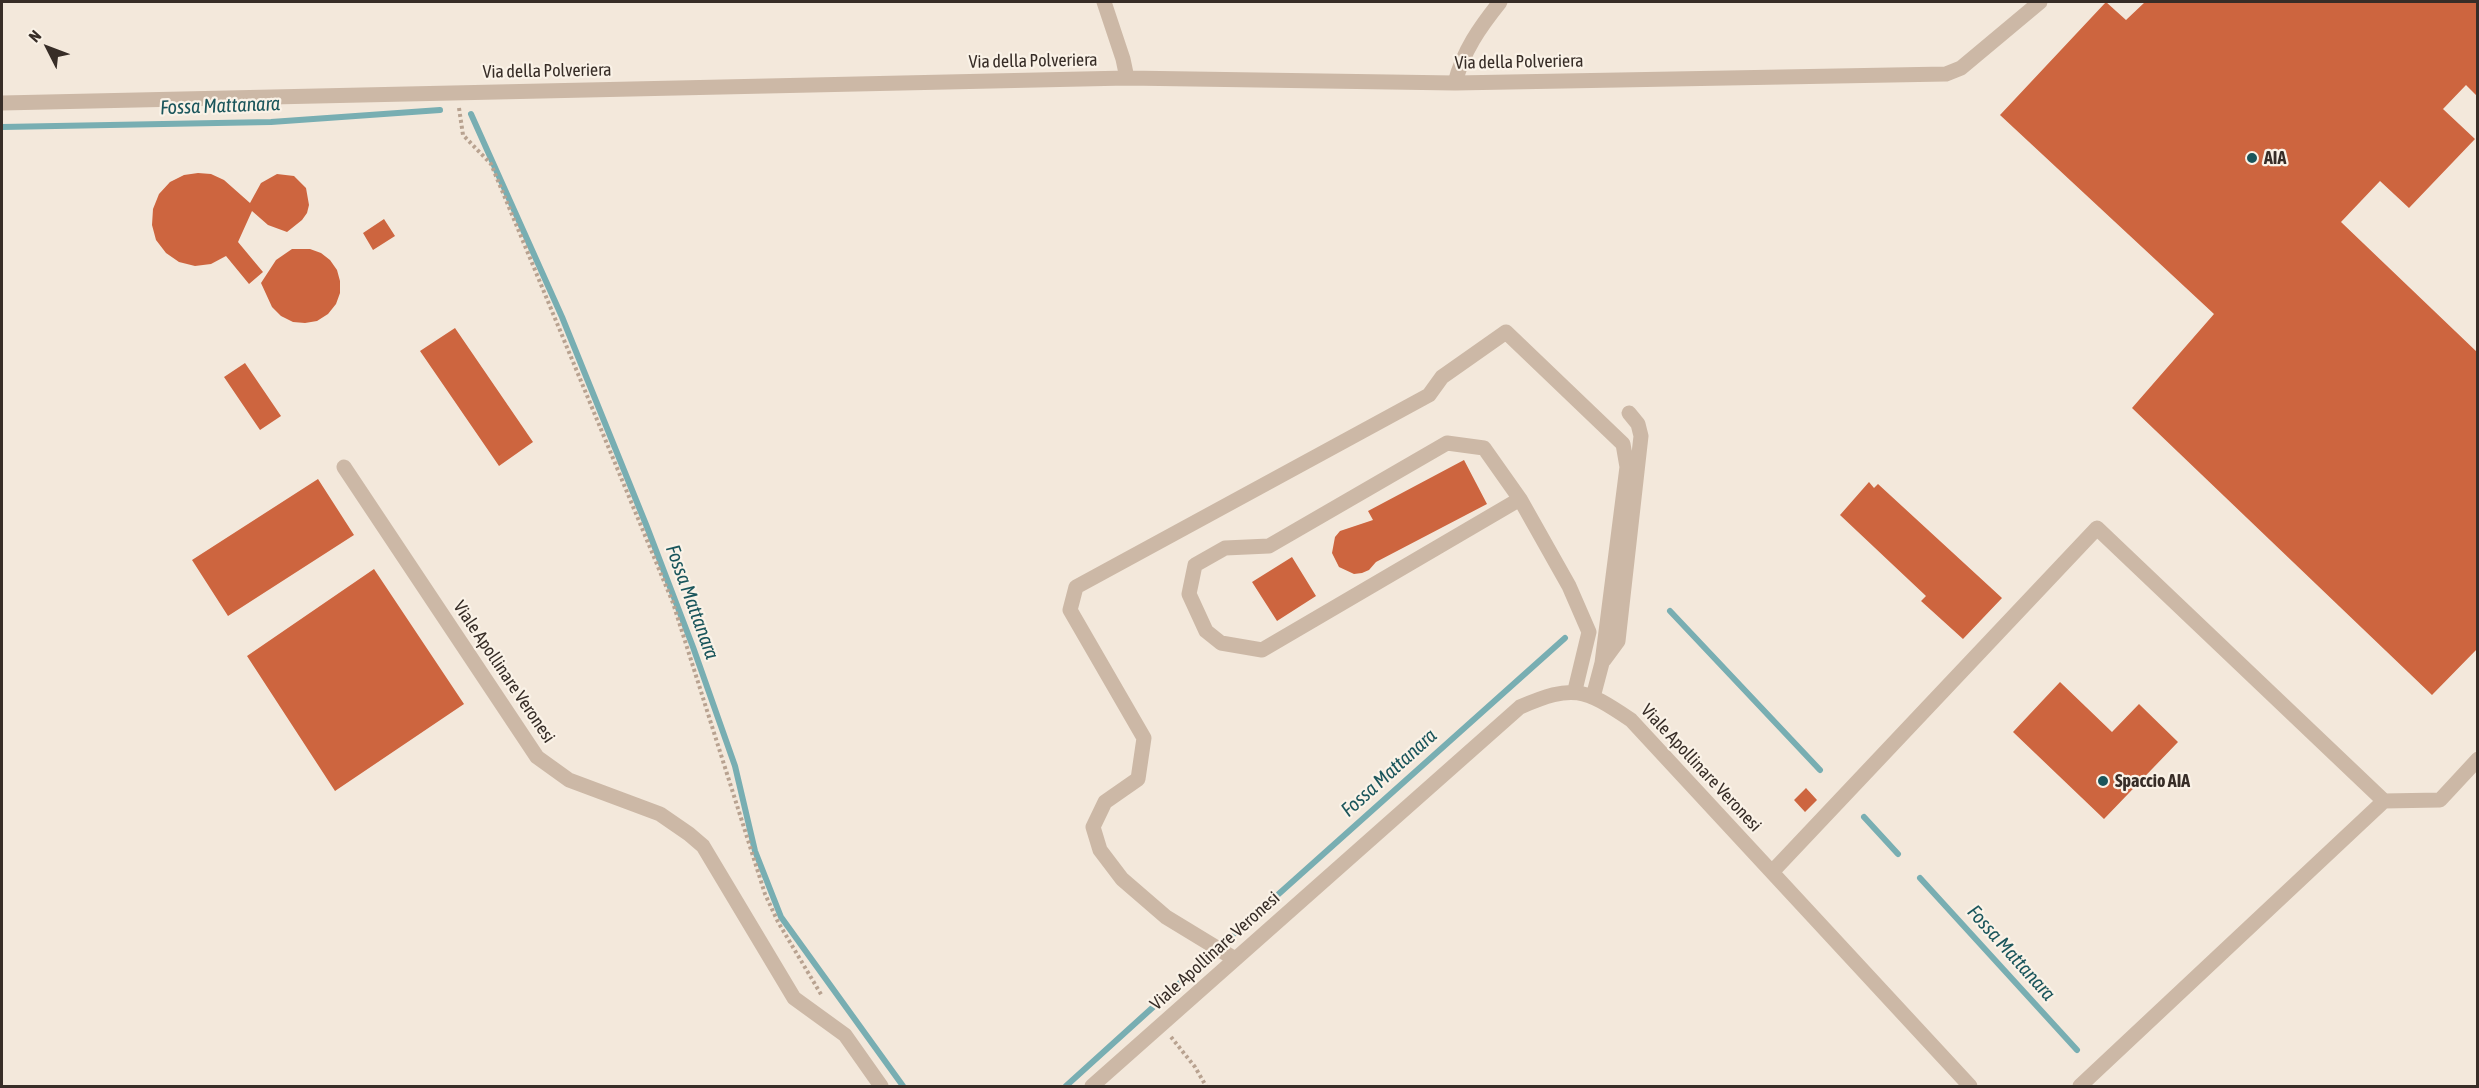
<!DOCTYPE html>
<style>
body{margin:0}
#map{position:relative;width:2479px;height:1088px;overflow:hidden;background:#f3e8db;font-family:"Asap Condensed",sans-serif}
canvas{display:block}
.frame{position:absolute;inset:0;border:3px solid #372d27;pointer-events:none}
.north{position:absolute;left:18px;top:18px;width:60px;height:60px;-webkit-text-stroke:4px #faf2e7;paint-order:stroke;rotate:312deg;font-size:16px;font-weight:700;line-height:24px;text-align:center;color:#372d27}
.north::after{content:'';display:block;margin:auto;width:21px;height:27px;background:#372d27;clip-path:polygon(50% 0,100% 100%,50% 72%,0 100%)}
</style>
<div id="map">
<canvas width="2479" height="1088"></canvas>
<div class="frame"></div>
<div class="north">N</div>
</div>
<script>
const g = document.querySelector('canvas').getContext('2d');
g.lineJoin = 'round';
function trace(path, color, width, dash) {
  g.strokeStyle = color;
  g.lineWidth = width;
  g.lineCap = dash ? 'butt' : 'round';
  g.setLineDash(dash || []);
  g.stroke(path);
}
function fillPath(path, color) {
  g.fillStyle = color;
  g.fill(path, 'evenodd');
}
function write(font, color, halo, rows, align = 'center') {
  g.font = font + ' "Asap Condensed",sans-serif';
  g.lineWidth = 4.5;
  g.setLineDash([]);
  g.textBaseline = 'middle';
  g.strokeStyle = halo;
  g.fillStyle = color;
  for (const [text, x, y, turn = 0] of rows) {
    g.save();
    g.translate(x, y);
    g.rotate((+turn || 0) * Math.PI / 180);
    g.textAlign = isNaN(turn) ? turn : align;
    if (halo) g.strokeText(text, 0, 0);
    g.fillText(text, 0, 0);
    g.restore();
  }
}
trace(new Path2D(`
 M471,114L562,317L647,527L693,647L735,766L755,851L781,917L903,1086
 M2,127L271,122L440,110
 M1670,611L1820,770
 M1864,817L1898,854
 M1920,878L2077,1050
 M1235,933L1565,638
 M1066,1086L1204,961`), '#78aeb2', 6);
fillPath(new Path2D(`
 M2106,2L2126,20L2145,2H2478V97L2466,85L2443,109L2475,139L2409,208L2380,181L2341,222L2478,353V648L2432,695L2132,408L2214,314L2000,115Z
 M198,173L211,174L224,180L250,203L261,183L277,174L294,176L306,188L309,205L307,213L302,220L287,232L268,225L252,211L238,242L263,272L249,284L226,256L211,264L195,266L179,262L166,253L156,240L152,225L153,209L159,194L170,182L184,175Z
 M384,219L395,236L373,250L363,233Z
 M292,249H310L321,253L330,260L337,270L340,281V293L336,304L328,314L317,321L305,323L293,322L281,316L272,307L261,283L276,260Z
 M455,328L533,442L499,466L420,351Z
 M245,363L281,416L260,430L224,377Z
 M1464,460L1487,504L1376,562L1369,570L1362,573L1354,574L1339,567L1332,553L1335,537L1340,531L1373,520L1368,511Z
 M318,479L354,535L228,616L192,560Z
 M1869,482L1874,488L1878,484L2002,598L1963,639L1921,601L1926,596L1840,515Z
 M1292,557L1316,596L1277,621L1252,582Z
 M374,569L464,704L335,791L247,656Z
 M2060,682L2112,732L2139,704L2178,742L2104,819L2013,732Z
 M1806,788L1817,800L1805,812L1794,800Z`), '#cd653f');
trace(new Path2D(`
 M459,108L463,135L491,164L673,603L765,894L778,922L822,996
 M1171,1037L1195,1067L1206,1086`), '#b8a290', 4, [3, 3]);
trace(new Path2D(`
 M1104,2L1123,59L1127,78
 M1455,83C1463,51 1480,27 1500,2
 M2,103L1127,78L1455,83L1946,74L1961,68L2040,2
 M344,467L537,757L569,780L660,814L689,834L703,846L794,998L845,1035L881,1086
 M1520,499L1262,650L1221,643L1206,631L1189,594L1195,565L1225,548L1269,546L1447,443L1484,448L1520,499L1569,586L1589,632L1575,690
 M1604,660L1618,641L1641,436L1638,424L1629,413
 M1772,872L2097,528L2384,801L2440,800L2478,759
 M1235,959L1166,917L1122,879L1100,850L1093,827L1105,802L1138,779L1144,738L1070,610L1076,587L1429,395L1442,377L1506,332L1623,444L1627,467L1602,663L1593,697
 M1092,1086L1520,707C1574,684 1583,688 1631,720L1970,1086
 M2080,1086L2384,801`), '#ccb8a6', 15);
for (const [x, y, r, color] of [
 [2252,158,6,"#1a555b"],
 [2103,781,6,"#1a555b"]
]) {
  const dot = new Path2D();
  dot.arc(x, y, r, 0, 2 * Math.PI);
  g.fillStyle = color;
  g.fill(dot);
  trace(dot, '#faf2e7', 2);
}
write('18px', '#372d27', '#faf2e7', [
 ["Via della Polveriera",1033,61,-1],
 ["Via della Polveriera",1519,62,-1],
 ["Via della Polveriera",547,71,-1],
 ["Viale Apollinare Veronesi",504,672,56],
 ["Viale Apollinare Veronesi",1701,768,47],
 ["Viale Apollinare Veronesi",1215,951,-42]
]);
write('bold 18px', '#372d27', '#faf2e7', [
 ["AIA",2264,158],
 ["Spaccio AIA",2115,781]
], 'left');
write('italic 20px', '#1a555b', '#faf2e7', [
 ["Fossa Mattanara",220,106,-2],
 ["Fossa Mattanara",692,602,70],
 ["Fossa Mattanara",1389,773,-42],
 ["Fossa Mattanara",2011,953,48]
]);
</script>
